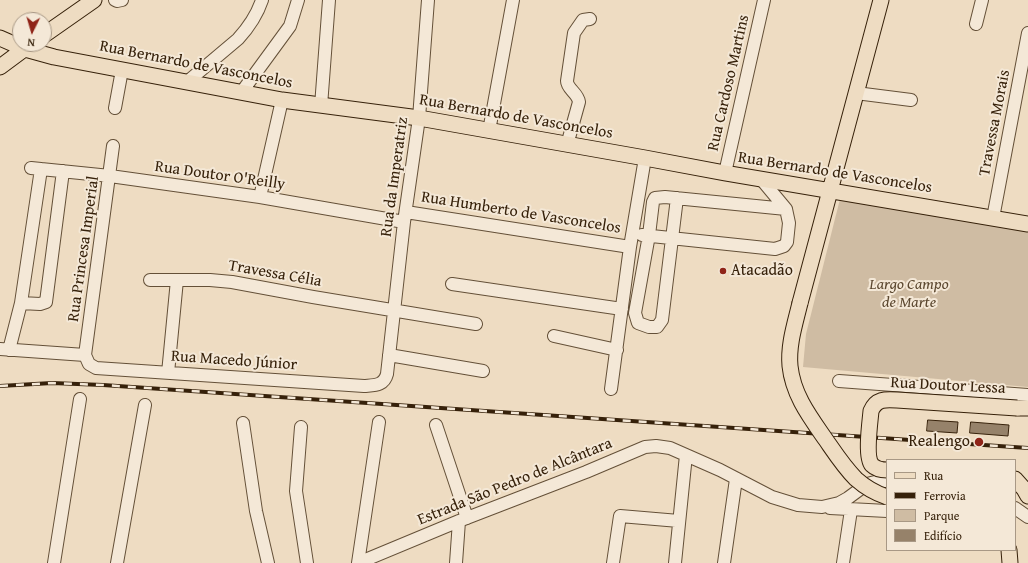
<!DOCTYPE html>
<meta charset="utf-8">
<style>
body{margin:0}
#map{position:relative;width:1028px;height:563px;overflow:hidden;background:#eedcc2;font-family:"Gentium Book Plus",serif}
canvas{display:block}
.legend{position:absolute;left:886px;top:459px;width:130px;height:92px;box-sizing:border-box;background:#f4e8d7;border:1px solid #a89885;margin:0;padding:5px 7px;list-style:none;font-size:12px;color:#36210a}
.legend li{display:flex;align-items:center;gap:8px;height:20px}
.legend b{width:20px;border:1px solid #a89885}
.north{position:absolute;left:12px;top:12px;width:40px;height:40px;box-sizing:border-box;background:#f4e8d7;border:1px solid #a89885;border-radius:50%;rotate:185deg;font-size:11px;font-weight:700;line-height:16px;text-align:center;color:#36210a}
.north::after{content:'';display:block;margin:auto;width:14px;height:18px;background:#8f2418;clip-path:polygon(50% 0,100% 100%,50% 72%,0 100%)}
</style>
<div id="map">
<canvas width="1028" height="563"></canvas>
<ul class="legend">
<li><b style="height:5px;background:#eedcc2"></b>Rua</li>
<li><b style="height:5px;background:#36210a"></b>Ferrovia</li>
<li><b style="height:11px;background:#cfbca3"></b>Parque</li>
<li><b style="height:11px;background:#96826a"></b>Edifício</li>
</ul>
<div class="north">N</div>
</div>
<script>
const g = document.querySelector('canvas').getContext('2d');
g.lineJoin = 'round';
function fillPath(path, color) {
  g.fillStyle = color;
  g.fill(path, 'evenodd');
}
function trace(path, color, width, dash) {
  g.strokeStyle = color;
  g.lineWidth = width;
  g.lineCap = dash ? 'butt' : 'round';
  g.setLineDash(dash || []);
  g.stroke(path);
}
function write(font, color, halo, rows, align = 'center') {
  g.font = font + ' "Gentium Book Plus",serif';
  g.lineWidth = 4;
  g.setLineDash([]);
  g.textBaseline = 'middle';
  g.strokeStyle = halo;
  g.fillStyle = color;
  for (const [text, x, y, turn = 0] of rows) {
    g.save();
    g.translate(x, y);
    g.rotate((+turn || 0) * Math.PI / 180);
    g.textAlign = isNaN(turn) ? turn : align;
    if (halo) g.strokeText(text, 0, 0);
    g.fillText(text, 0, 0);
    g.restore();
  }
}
fillPath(new Path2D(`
 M840,199L1028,230V387L803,367L806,334Z`), '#cfbca3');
const building = new Path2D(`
 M928,420L958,422L957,433L927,431Z
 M971,422L1009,425L1008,436L970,433Z`);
fillPath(building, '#96826a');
trace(building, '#36210a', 1);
const minor = new Path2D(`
 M115,0L117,1L122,0
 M976,24L982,0
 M187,82L238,39C248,28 257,15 262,0
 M241,93L290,26L298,0
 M856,93L911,100
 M321,106L329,0
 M115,108L122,70
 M489,131L513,0
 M567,145L579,102C578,93 567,89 567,81L574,33L583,20L590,19
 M113,146L85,355L89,364L96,368L364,386C374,385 384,386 387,374L404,222L419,118L428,0
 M31,168L110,176L260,197L404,222
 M725,173L764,0
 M260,197L282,100
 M677,198L662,320L657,327H649L638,323L635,313L649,235L653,202L655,198L665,197L786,209
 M406,212L630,247
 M993,218L1028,33
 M642,235L775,249L784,246L787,242L789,223L786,209L761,179
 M150,280H210L232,282L313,297L476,324
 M452,284L622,309
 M21,303L40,304L46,302L63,171
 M554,336L617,350
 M0,349L85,355
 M9,350L21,303L41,169
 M389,355L483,371
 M168,373L177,280
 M839,381L1028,395
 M611,389L630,247L645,158
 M243,423L256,511L268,563
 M436,425L467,518
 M301,427L296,491L307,563
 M830,508L887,511
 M1015,508L1028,517
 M54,563L80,399
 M117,563L145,405
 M358,563L459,521L586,472L645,447L656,446L670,448L720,470L772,497L798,505L822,507L839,503L848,498L867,484L879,481H887
 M358,563L379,422
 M456,563L459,521
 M613,563L620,516L679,521
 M675,563L686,455
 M724,563L736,479
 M843,563L851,510`);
const major = new Path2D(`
 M44,35L94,0
 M0,38L25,49L54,57L282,100L419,118L645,158L725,173L1028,224
 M0,67L31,44
 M800,303L881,0
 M1017,408H1028
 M1015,479L1024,489L1028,496
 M1009,550L1010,563`);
trace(minor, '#645038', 14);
trace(major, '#36210a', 17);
trace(minor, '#f4e8d7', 12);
trace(major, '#eedcc2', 15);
const rail = new Path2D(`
 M0,386L52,383L103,385L1028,448`);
trace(rail, '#36210a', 4);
trace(rail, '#f4e8d7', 2.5, [8]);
const majorBridge = new Path2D(`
 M800,303C795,324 788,345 790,366C793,395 810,417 826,440C835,453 844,467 856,479C865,487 875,493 887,497
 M887,470C882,470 876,469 872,465C865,457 870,422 871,411C876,399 885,399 897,400L1017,408`);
trace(majorBridge, '#36210a', 17, []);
trace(majorBridge, '#eedcc2', 15);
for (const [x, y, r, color] of [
 [723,271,4,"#8f2418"],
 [979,442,5,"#8f2418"]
]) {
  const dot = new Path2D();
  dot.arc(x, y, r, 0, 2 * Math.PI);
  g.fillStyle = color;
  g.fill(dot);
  trace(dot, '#f4e8d7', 1.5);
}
write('16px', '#36210a', '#f4e8d7', [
 ["Rua Bernardo de Vasconcelos",196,65,11],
 ["Rua Cardoso Martins",729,83,-77],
 ["Rua Bernardo de Vasconcelos",516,117,10],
 ["Travessa Morais",995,123,-79],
 ["Rua Bernardo de Vasconcelos",835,173,9],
 ["Rua Doutor O'Reilly",220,176,8],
 ["Rua da Imperatriz",395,177,-82],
 ["Rua Humberto de Vasconcelos",521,213,9],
 ["Rua Princesa Imperial",84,249,-82],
 ["Travessa Célia",275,274,10],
 ["Rua Macedo Júnior",234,361,4],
 ["Rua Doutor Lessa",948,386,3],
 ["Estrada São Pedro de Alcântara",515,482,-22]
]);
write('16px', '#36210a', '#f4e8d7', [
 ["Atacadão",731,271],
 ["Realengo",970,442,"right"]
], 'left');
write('italic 16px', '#5c4830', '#f4e8d7', [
 ["Largo Campo",909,285],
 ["de Marte",909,303]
]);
</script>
